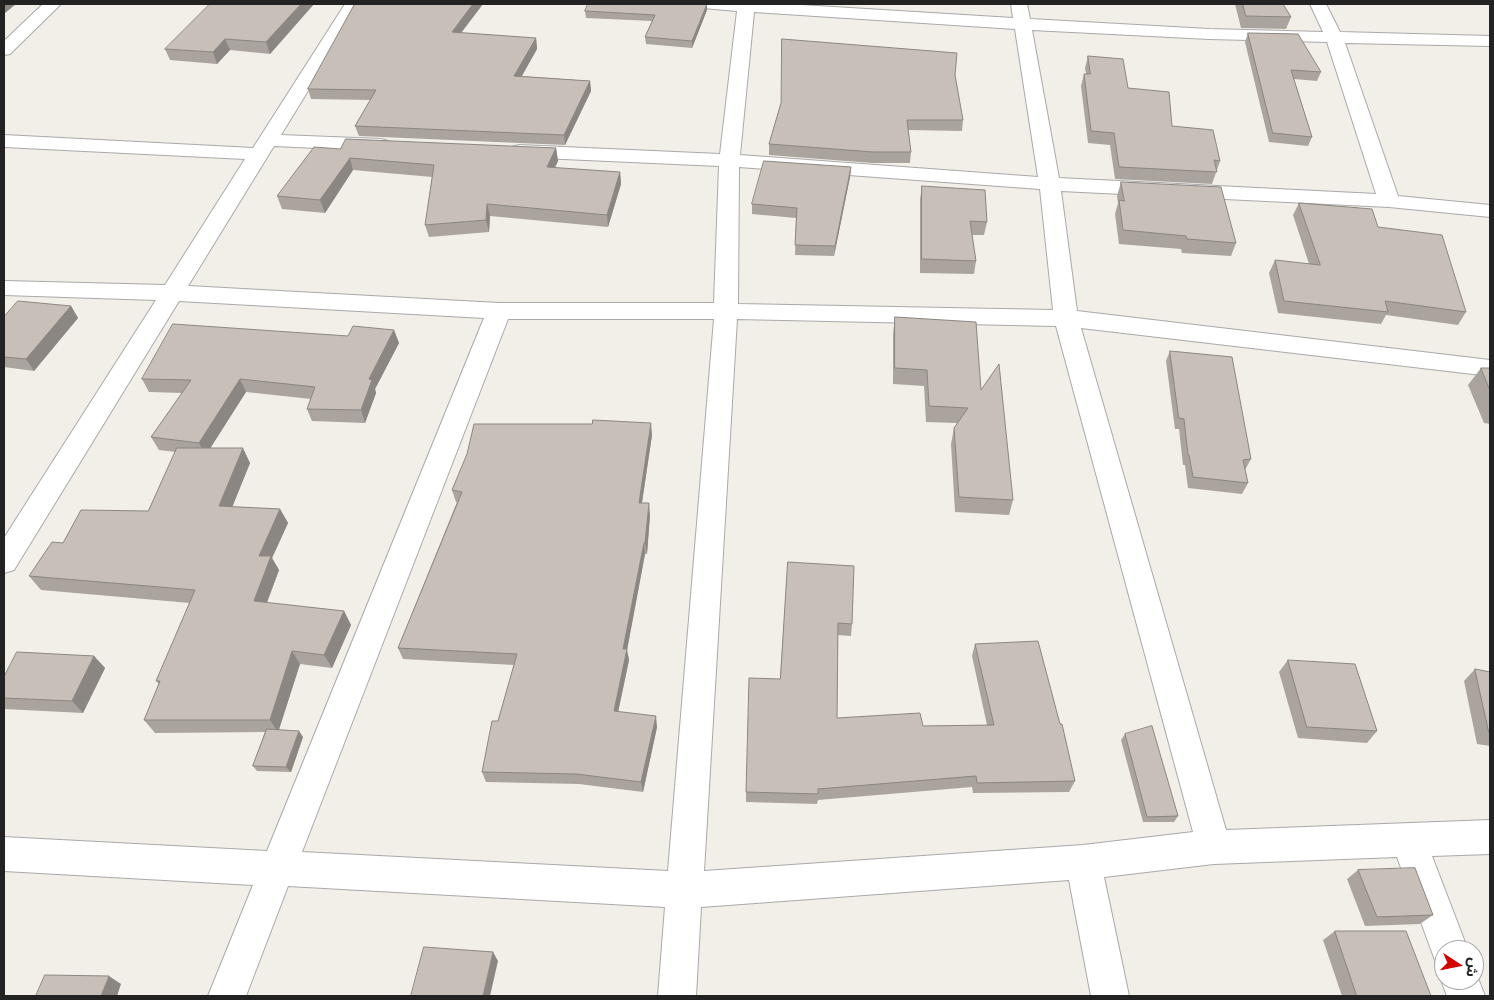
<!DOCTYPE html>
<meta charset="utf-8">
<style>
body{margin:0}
#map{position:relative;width:1494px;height:1000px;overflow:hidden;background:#f2efe9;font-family:"Exo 2","Noto Sans Arabic",sans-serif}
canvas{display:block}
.frame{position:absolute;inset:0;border:5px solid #222;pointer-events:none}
.north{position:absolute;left:1434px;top:940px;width:50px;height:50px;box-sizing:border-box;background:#fff;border:1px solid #a7a7a7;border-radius:50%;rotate:101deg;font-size:14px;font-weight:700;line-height:20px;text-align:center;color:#222}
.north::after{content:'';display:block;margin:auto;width:18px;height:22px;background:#d40000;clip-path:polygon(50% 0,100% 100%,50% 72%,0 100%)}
</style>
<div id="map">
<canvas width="1494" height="1000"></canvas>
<div class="frame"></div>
<div class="north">ش</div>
</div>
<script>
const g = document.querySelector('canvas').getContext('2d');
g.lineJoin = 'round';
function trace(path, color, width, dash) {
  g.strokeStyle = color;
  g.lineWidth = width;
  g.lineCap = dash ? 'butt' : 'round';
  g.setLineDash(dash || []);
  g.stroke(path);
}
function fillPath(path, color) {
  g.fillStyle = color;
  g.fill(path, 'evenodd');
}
const minor = new Path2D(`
 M43,4H61L10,54L4,55V41Z
 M345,4H361L281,135L381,139L388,141L391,145L388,149L381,151L274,146L188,286L499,303H714L719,166L519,157L512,155L509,151L512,147L519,145L720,154L737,11L703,8L701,4H785L1013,18L1011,4H1027L1030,19L1209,29L1323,32L1310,4H1326L1340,32L1490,36V46L1345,43L1398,196L1490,205V217L1389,207L1061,191L1077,311L1490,360V376L1081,328L1226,830L1490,820V854L1432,856L1468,950H1444V966L1436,963L1397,857L1214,864L1104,877L1129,996H1091L1069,880L701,907L696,996H658L665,907L288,886L246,996H208L253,885L4,871V837L267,851L484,318L179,301L14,570L4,573V538L156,300L4,295V281L165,285L245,159L4,147V135L253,148ZM754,12L1015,29L1038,177L740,155ZM1032,30L1209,39L1327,42L1376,194L1059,178ZM739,167L1040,189L1053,310L738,304ZM508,319H714L668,871L302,852ZM737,319L1056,326L1193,832L1083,845L704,871Z
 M1474,968L1485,996H1447L1441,980L1444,973V980H1474Z`);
trace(minor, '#a9a9a9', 2);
fillPath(minor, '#fff');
fillPath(new Path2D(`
 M314,4L270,54L230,50L217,64L170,60L165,49Z
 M355,4H483L461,33L536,38L537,49L522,76L590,81L591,91L565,145L359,136L355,126L371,100L311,99L308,89Z
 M707,4V10L692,48L646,44L645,37L652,21L586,18L585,11Z
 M1235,4H1283L1291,17L1286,29L1241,28Z
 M1248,33L1321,72L1317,81L1294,79L1312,137L1308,146L1269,142L1245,42Z
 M1088,56L1128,88L1172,126L1220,161L1212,184L1115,179L1110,145L1088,143L1081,86L1084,74H1086L1085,68Z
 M955,75L963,120L962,131L908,130L911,152L910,163H872L769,155V144L781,103Z
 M556,148L558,161L555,168L620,172L621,184L608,227L490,216L489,232L429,237L425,225L432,177L353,170L325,213L282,209L277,196L340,149Z
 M851,167L850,177L834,256L795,255L796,218L752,214V204Z
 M1121,182L1236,243L1231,256L1182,253L1181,249L1119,244L1115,214L1118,203L1117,196Z
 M922,186L987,222L984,235H972L976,261L974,274L920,273V199Z
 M1299,203L1378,227L1466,312L1458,325L1386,315L1381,324L1278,313L1269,273L1275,260L1309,264L1293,215Z
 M71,306L78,318L34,371L4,367V317Z
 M895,317L981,390L1013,500L1009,515L955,512L951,444L954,428L957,423L926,422L924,386L893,384V334Z
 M394,330L399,343L375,389L376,393L365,423L312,421L307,409L311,399L246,392L210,448L250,463L232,507L280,509L288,523L272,558L279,570L267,603L344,611L351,625L332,668L300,664L279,730L303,737L291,772L257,771L253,766L265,732L155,733L144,720L159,684L156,681L190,603L41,590L29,576L63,543L148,511L176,452L159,450L151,437L183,393L149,392L142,379L348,336Z
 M1170,351L1251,459L1245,470L1248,483L1242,494L1188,488L1185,465H1183L1179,429H1175L1166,361Z
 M1481,368H1490V424L1484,423L1468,385Z
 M652,435L642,503L650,515L647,554H645L627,650L629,660L618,712L657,727L643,792L579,784L486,782L482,772L498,721L514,665L403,659L398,648L457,502H456L452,490Z
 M788,562L852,624L851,636L838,635L837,718L923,726L987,725L972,656L975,644L1075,781L1069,792L973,793L972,787L818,800L817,804L746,802V792L780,679Z
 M94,656L105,668L83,713L4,709V677Z
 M1288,660L1377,731L1367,743L1298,738L1279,672Z
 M1475,669L1490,672V746L1477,744L1464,681Z
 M1125,734L1178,816L1174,822H1143L1121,740Z
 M1358,870L1433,915L1420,924L1365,926L1347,879Z
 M1335,931L1431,996H1342L1323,940Z`), '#aba49e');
fillPath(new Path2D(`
 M4,4H16L4,14Z
 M301,4H314L270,54L266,42Z
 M473,4H483L454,42L452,32Z
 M707,4V10L692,48V41Z
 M536,38L537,49L516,86L514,76Z
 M225,39L230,50L217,64L213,52Z
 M590,81L591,91L565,145L564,135Z
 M556,148L558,161L549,179L547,167Z
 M350,158L353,170L325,213L320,200Z
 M851,167L850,177L834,256L835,246Z
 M620,172L621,184L608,227L607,215Z
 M487,204L490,216L489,232L486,220Z
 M71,306L78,318L34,371L26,359Z
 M394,330L399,343L375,389L376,393L365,423L361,410L369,379Z
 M240,379L246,392L206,455L199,443Z
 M651,423L652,435L640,515L639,503Z
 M243,448L250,463L227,520L219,506Z
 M649,503L650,515L647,554L645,543Z
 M280,509L288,523L272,558L279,570L262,615L254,601L259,556Z
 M644,543L645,554L627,650L629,660L616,722L614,711L623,649Z
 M344,611L351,625L332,668L324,655Z
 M292,651L300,664L278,732L270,720Z
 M94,656L105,668L83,713L72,701Z
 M656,716L657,727L643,792L641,782Z
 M299,731L303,737L291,772L286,767Z
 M493,952L498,961L490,996H483Z
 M109,976L121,984L117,996H101Z`), '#8b8681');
const building = new Path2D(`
 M210,4H301L266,42L225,39L213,52L165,49Z
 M355,4H473L452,32L536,38L514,76L590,81L564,135L355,126L376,90L308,89Z
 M588,4H707L692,41L645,37L655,15L585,11Z
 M1243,4H1283L1291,17L1246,16Z
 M1248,33L1298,34L1321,72L1291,70L1312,137L1273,133Z
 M782,39L957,53L955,75L963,120H907L911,152H873L769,144L781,103Z
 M1088,56L1123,59L1128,88L1169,92L1172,126L1213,130L1220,161L1214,160L1217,172L1119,167L1114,133L1091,131L1084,74H1090Z
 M346,139L556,148L547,167L620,172L607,215L487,204L486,220L425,225L434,165L350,158L320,200L277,196L314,147L340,149Z
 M764,161L851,167L835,246L795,245L797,208L752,204Z
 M1121,182L1221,187L1236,243L1187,239L1186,236L1123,230L1119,200L1124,201Z
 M922,186L985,190L987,222L970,221L976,261L922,259Z
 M1299,203L1372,209L1378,227L1442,235L1466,312L1385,301L1388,312L1284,301L1275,260L1320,265Z
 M18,301L71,306L26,359L4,357V317Z
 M895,317L976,322L981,390L999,364L1013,500L959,497L954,428L968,408L929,406L927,370L895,368Z
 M173,324L348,336L353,326L394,330L369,379L372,380L361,410L307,409L315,387L240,379L199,443L151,437L191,380L142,379Z
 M1170,351L1232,357L1251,459L1243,460L1248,483L1193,477L1189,455H1188L1184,419L1179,418Z
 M1481,368H1490V390Z
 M593,420L651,423L639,503H649L645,543H644L623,649H627L614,711L656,716L641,782L576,774L482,772L492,721H498L517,654L398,648L462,492L452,490L467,454L474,424H592Z
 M177,448H243L219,506L280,509L259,556H271L254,601L344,611L324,655L292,651L270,720H144L160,681H156L195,590L29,576L52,542L63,543L81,510L148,511Z
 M788,562L854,566L852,624L838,623L837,718L920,713L923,726L994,725L975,644L1038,641L1060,724H1062L1075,781L977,783L976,776L818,789V794L746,792L749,678L780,679Z
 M17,652L94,656L72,701L4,698V677Z
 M1288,660L1355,664L1377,731L1307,727Z
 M1475,669L1490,672V732H1489Z
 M1152,726L1178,816L1147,817L1125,734Z
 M267,729L299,731L286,767L253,766Z
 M1415,868L1433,915L1377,917L1358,870Z
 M1335,931H1406L1431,996H1357Z
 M424,947L493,952L483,996H411Z
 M45,975L109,976L101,996H36Z`);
fillPath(building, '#c7bfb8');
trace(building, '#8b8681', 1);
</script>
